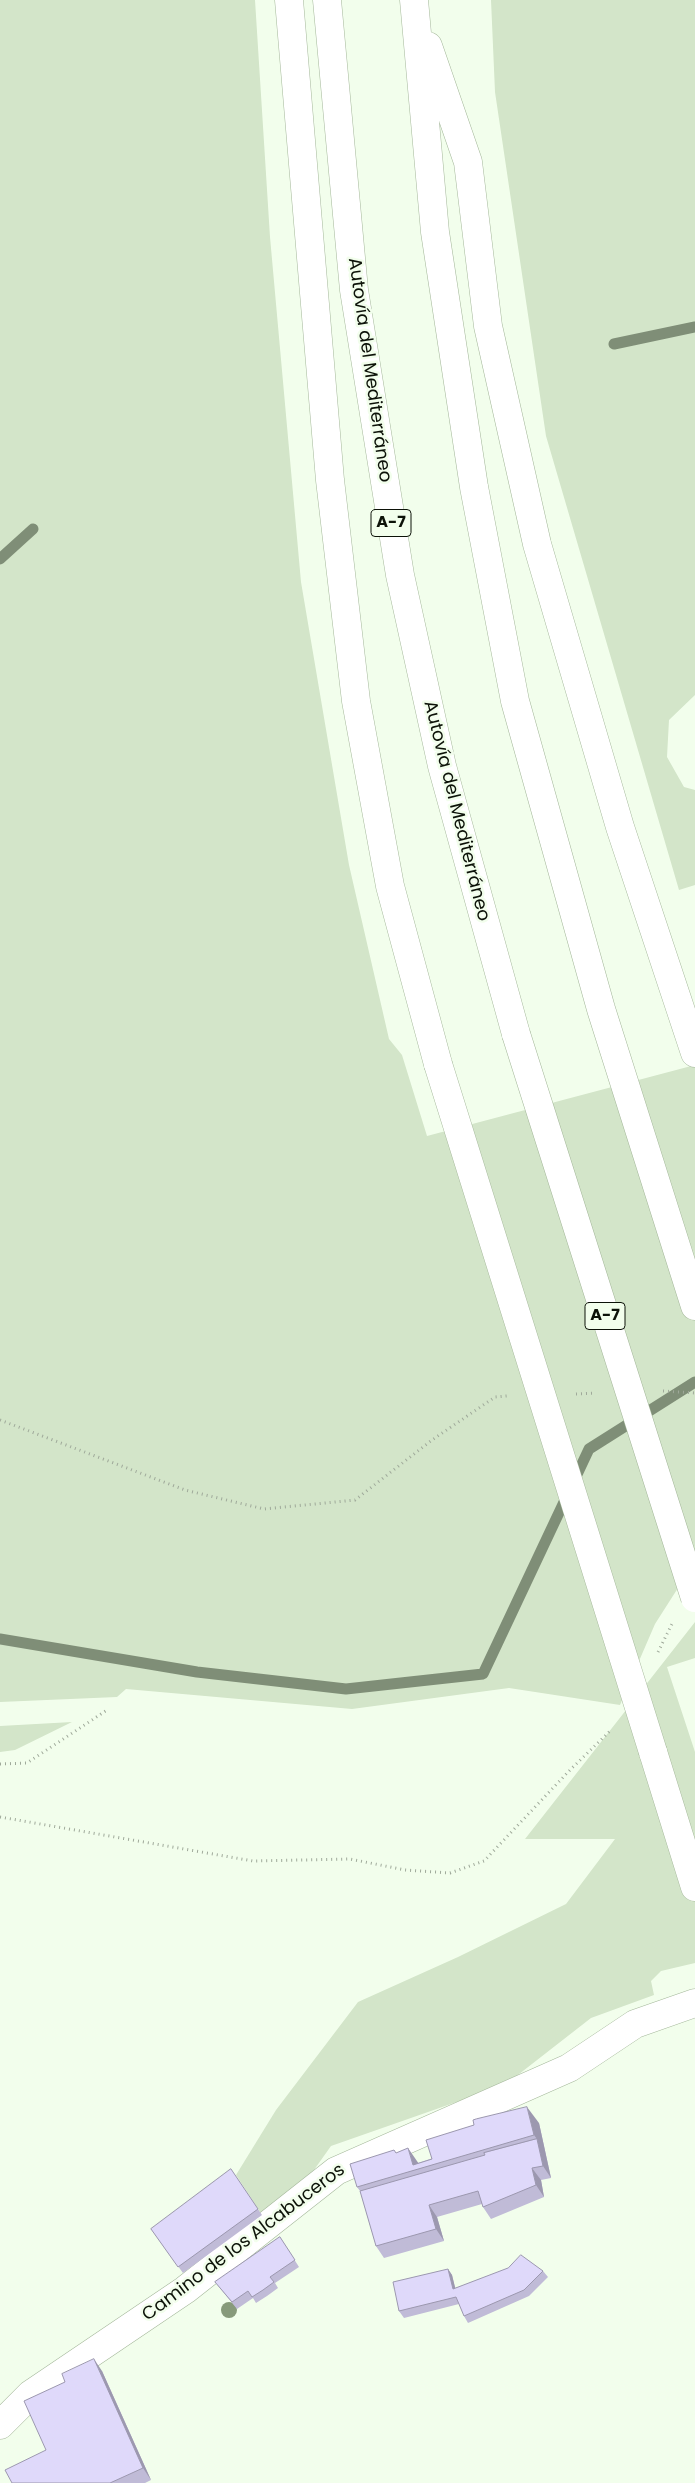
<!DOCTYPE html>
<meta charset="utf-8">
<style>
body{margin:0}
canvas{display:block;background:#f2feec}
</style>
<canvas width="695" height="2483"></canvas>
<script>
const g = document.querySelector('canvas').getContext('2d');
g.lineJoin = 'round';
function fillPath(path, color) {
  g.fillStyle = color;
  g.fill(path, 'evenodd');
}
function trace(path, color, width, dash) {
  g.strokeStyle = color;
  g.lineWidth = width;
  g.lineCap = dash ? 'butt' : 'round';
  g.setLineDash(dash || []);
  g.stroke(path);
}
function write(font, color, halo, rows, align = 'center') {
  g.font = font + ' Poppins,sans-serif';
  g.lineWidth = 5;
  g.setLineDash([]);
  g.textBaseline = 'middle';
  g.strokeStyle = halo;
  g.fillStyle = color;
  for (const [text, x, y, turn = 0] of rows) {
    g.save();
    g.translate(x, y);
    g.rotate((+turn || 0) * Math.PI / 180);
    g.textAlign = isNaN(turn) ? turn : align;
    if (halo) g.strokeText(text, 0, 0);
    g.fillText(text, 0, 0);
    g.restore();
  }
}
fillPath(new Path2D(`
 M0,0H255L270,237L301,582L349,865L389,1039L402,1055L427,1136L695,1065V1572L685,1577L655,1624L620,1705L509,1688L352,1709L126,1689L117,1697L0,1702Z
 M491,0H695V695L669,720L667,757L684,787L695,790V885L679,890L546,436L495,92Z
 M695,1622V1658L667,1667L695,1752V1963L661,1971L651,1981L654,1995L591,2018L505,2085L331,2146L304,2184L262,2215L236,2175L276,2110L358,2002L458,1957L566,1904L615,1839H525Z
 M72,1722L15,1750L0,1752V1726Z`), '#d3e5c9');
trace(new Path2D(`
 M614,344L695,327
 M0,559L33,529
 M0,1639L197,1672L346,1689L483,1674L589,1449L695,1382`), '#7f8e77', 11);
const minor = new Path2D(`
 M0,2425L31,2394L185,2290L336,2171L569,2068L635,2024L695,2003`);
const motorway = new Path2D(`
 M289,0L330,480L356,701L390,886L438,1064
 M327,0L354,290L400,575L442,766L516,1034
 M414,0L435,232L474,487L515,701L601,1009L695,1306
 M428,46L468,162L488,326L537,544L620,827L695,1053
 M653,1752L695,1887`);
trace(minor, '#a4b79a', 29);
trace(motorway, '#a4b79a', 29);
trace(new Path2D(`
 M663,1391L695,1393
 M576,1394L595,1393
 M0,1420L185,1490L264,1509L355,1500L432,1440L495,1397L507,1396
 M658,1652L673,1622
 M0,1764L27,1763L107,1710
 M0,1817L253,1861L350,1859L405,1870L450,1873L484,1861L570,1770L611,1730`), '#9fa99a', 3, [1, 4]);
trace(minor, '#fff', 28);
trace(motorway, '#fff', 28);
const motorwayBridge = new Path2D(`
 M516,1034L695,1598
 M438,1064L653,1752`);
trace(motorwayBridge, '#a4b79a', 29, []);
trace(motorwayBridge, '#fff', 28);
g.fillStyle = '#879a7b';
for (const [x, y] of [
 [229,2310]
]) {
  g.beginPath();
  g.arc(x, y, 8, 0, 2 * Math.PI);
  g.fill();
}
fillPath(new Path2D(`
 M539,2123L551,2178L541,2180L544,2197L491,2219L483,2207L482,2204L437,2217L444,2241L384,2258L376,2246L360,2191L357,2187L394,2150L396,2153L418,2163Z
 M231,2169L262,2215L183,2273L151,2229Z
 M280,2237L299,2267L275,2283L278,2288L267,2296L256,2303L253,2298L237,2309L215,2282Z
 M448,2269L452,2275L455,2288L543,2271L548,2277L529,2296L468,2323L464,2316L459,2304L404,2318L399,2311Z
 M102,2371L151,2480L145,2483H12L46,2450Z`), '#c0bbd7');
fillPath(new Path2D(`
 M527,2107L539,2123L551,2178L543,2166L537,2139L534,2135Z
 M408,2148L419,2164L413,2165Z
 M532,2168L541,2180L544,2197L536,2185Z
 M429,2205L437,2217L444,2241L436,2229Z
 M448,2269L452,2275L457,2295L453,2289Z
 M94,2359L102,2371L151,2480L143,2468Z`), '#9c98af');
const building = new Path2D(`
 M527,2107L534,2135L357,2187L350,2164L394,2150L396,2153L408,2148L413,2165L432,2159L426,2140L474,2125L473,2120L476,2119Z
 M537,2139L543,2166L532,2168L536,2185L483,2207L478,2191L429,2205L436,2229L376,2246L360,2191L485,2155L484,2153Z
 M231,2169L258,2209L178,2267L151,2229Z
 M280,2237L295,2260L270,2277L274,2282L263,2290L252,2297L248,2291L232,2302L215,2282Z
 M521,2255L543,2271L524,2290L464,2316L456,2297L399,2311L393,2282L448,2269L453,2289L508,2268Z
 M94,2359L143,2468L110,2483H12L5,2470L46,2450L24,2401L65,2382L62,2374Z`);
fillPath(building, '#dfd9fa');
trace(building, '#9c98af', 1);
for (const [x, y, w] of [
 [391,523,40],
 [605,1316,40]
]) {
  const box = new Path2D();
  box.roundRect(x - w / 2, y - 13.5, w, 27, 4);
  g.fillStyle = '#f2feec';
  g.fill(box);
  trace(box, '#0c1208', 1);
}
write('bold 16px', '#0c1208', null, [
 ["A-7",391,523],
 ["A-7",605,1316]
]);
write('18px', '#0c1208', '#f2feec', [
 ["Autovía del Mediterráneo",369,370,82],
 ["Autovía del Mediterráneo",456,811,76],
 ["Camino de los Alcabuceros",244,2243,-37]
]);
</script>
